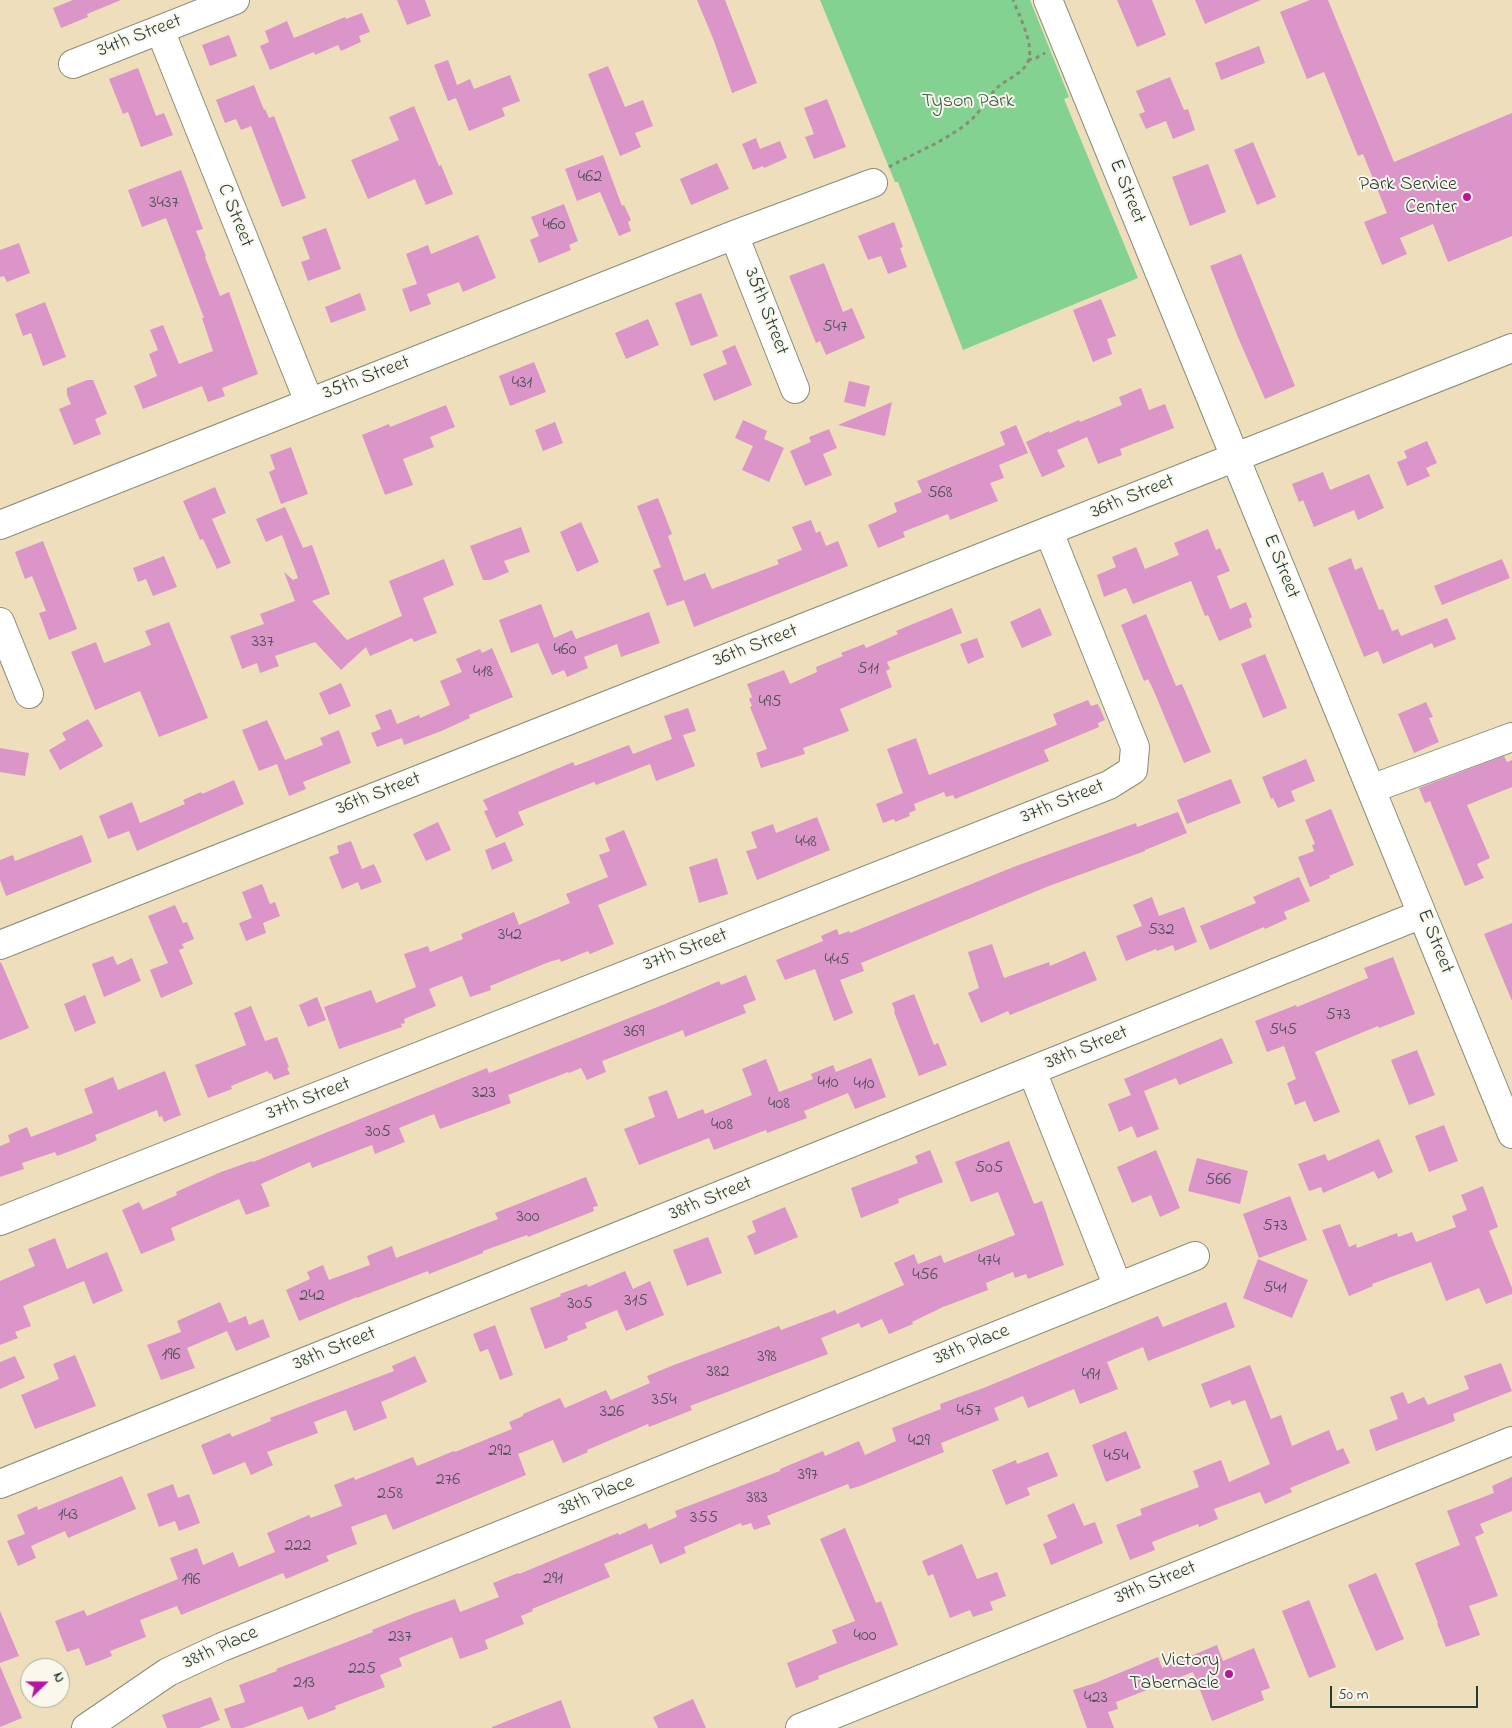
<!DOCTYPE html>
<style>
body{margin:0}
#map{position:relative;width:1512px;height:1728px;overflow:hidden;background:#efdebc;font-family:"Indie Flower",sans-serif}
canvas{display:block}
.north{position:absolute;left:20px;top:1658px;width:50px;height:50px;box-sizing:border-box;background:#fbf7ec;border:1px solid #a3ada2;border-radius:50%;rotate:68deg;font-size:14px;font-weight:700;line-height:20px;text-align:center;color:#1f3d34}
.north::after{content:'';display:block;margin:auto;width:18px;height:22px;background:#b5179e;clip-path:polygon(50% 0,100% 100%,50% 72%,0 100%)}
.scale{position:absolute;left:1330px;top:1686px;width:148px;height:22px;box-sizing:border-box;border:2px solid #1f3d34;border-top:0;padding-left:6px;font-size:15px;line-height:18px;white-space:nowrap;color:#1f3d34;-webkit-text-stroke:4px #fbf7ec;paint-order:stroke}
</style>
<div id="map">
<canvas width="1512" height="1728"></canvas>
<div class="north">N</div>
<div class="scale">50 m</div>
</div>
<script>
const g = document.querySelector('canvas').getContext('2d');
g.lineJoin = 'round';
function fillPath(path, color) {
  g.fillStyle = color;
  g.fill(path, 'evenodd');
}
function trace(path, color, width, dash) {
  g.strokeStyle = color;
  g.lineWidth = width;
  g.lineCap = dash ? 'butt' : 'round';
  g.setLineDash(dash || []);
  g.stroke(path);
}
function write(font, color, halo, rows, align = 'center') {
  g.font = font + ' "Indie Flower",sans-serif';
  g.lineWidth = 4;
  g.setLineDash([]);
  g.textBaseline = 'middle';
  g.strokeStyle = halo;
  g.fillStyle = color;
  for (const [text, x, y, turn = 0] of rows) {
    g.save();
    g.translate(x, y);
    g.rotate((+turn || 0) * Math.PI / 180);
    g.textAlign = isNaN(turn) ? turn : align;
    if (halo) g.strokeText(text, 0, 0);
    g.fillText(text, 0, 0);
    g.restore();
  }
}
fillPath(new Path2D(`
 M820,0H1030L1069,97L1064,99L1138,278L963,350L898,182H895Z`), '#83d292');
fillPath(new Path2D(`
 M73,0H121L87,14L88,17L61,28L53,8Z
 M397,0H425L431,16L407,25Z
 M697,0H725L757,83L732,93L714,41Z
 M1117,0H1152L1166,35L1137,47Z
 M1195,0H1261L1205,24Z
 M1310,0H1328L1394,162L1512,113V236L1448,262L1433,224L1400,238L1407,254L1382,265L1364,222L1387,213L1363,154L1358,156L1324,72L1307,79L1280,12Z
 M362,13L370,32L359,36L361,42L341,51L338,45L315,55L314,52L270,70L260,46L269,42L265,31L287,21L294,38L345,17L346,19Z
 M229,35L237,56L210,66L202,45Z
 M1259,46L1265,63L1221,80L1215,63Z
 M448,60L457,85L470,79L474,89L510,75L520,101L502,108L505,116L469,131L456,98L448,101L434,65Z
 M608,66L625,107L643,100L653,126L635,133L641,147L620,156L588,74Z
 M138,68L156,116L164,113L173,135L141,147L128,112L123,114L109,79Z
 M1170,77L1184,110L1188,109L1195,130L1173,139L1166,121L1146,129L1139,114L1145,112L1136,91Z
 M254,85L264,110L265,109L269,118L274,116L306,198L282,207L251,126L241,130L236,119L225,123L216,100Z
 M827,99L846,147L814,159L805,137L814,134L804,108Z
 M414,106L439,166L441,165L453,194L426,205L415,179L368,199L351,160L399,140L389,117Z
 M756,138L760,149L780,141L787,158L764,168L763,166L753,170L742,144Z
 M1253,142L1276,197L1257,205L1234,150Z
 M603,155L622,206L624,205L631,220L628,222L631,231L619,236L600,192L577,201L565,169Z
 M717,163L729,189L691,205L680,179Z
 M1208,164L1226,212L1190,226L1172,177Z
 M181,170L203,229L196,231L206,256L205,257L220,296L229,292L258,374L222,388L225,396L208,402L202,386L143,409L134,386L157,376L149,354L158,350L150,330L163,325L179,364L213,351L202,318H204L166,218L142,227L128,190Z
 M564,204L578,241L569,245L571,250L539,263L530,240L539,236L531,217Z
 M894,222L903,247L900,248L907,267L888,274L881,256L868,260L858,236Z
 M326,228L341,269L308,281L301,262L310,259L302,237Z
 M478,235L496,278L463,292L459,282L427,294L431,304L410,312L402,289L417,284L406,254L428,245L431,254Z
 M19,243L30,273L7,282L4,276L0,277V250Z
 M1241,254L1295,386L1265,399L1237,335L1210,266Z
 M824,263L843,312L852,308L865,338L826,355L820,341L816,343L789,276Z
 M360,293L366,310L331,323L325,307Z
 M701,293L718,336L691,346L675,303Z
 M1101,299L1116,336L1107,339L1112,354L1093,362L1073,310Z
 M45,302L66,357L43,366L31,333L23,336L15,314Z
 M648,319L659,345L626,359L615,333Z
 M735,345L752,385L714,401L703,374L727,364L722,351Z
 M534,362L546,392L510,406L499,376Z
 M87,380H93L107,414L95,419L101,434L74,445L59,409L71,404L67,395V388Z
 M849,381L870,386L865,407L844,402Z
 M1141,388L1149,410L1165,404L1174,428L1120,449L1122,455L1098,464L1087,437L1057,450L1065,467L1042,477L1026,442L1049,431V433L1079,420L1080,422L1122,405L1119,397Z
 M892,402L885,436L838,425Z
 M446,405L455,427L430,437L434,447L403,459L413,485L385,495L362,435L389,424L390,427Z
 M743,420L767,431L764,439L784,448L769,482L742,470L753,446L735,438Z
 M555,422L563,443L543,451L535,430Z
 M1016,425L1028,453L999,465L1004,478L990,483L998,501L950,520L948,514L903,532L905,537L878,548L868,525L897,512L894,503L922,492L917,481L1005,445L1000,432Z
 M829,429L837,448L823,454L832,475L805,486L790,451L811,442L809,437Z
 M1427,441L1437,463L1426,468L1430,476L1407,486L1397,462L1407,458L1404,451Z
 M291,447L308,494L281,504L269,472L275,469L270,455Z
 M1323,472L1330,490L1369,474L1384,508L1358,520L1354,510L1314,527L1303,500L1299,502L1292,484Z
 M215,487L226,513L212,519L231,563L217,569L203,539L200,540L183,501Z
 M658,498L672,534L668,536L684,581L705,573L712,589L779,564L777,560L802,550L792,527L811,520L816,533L820,531L826,546L838,541L848,566L694,627L684,600L667,606L653,570L661,567L637,506Z
 M285,507L303,548L312,545L330,594L312,601L347,640L402,616L389,581L444,559L454,585L423,598L437,633L414,642L412,638L370,656L366,647L341,670L315,642L275,656L279,666L260,673L257,663L242,669L230,636L264,624L260,614L295,601L284,572L293,580L298,578L282,535L266,542L256,519Z
 M581,522L599,562L577,572L560,532Z
 M521,527L530,552L504,561L509,572L490,580H483L470,546Z
 M1208,529L1216,550L1220,548L1230,571L1217,576L1230,609L1246,602L1252,617L1249,619L1252,627L1219,641L1208,615L1205,616L1191,581L1133,604L1126,588L1104,597L1097,575L1116,567L1112,557L1136,547L1145,569L1179,555L1174,543Z
 M43,541L77,629L49,640L39,613L46,611L32,576L25,579L15,552Z
 M164,556L177,587L153,596L146,579L138,582L133,568Z
 M1351,558L1355,570L1362,567L1379,610L1383,609L1392,631L1398,629L1401,636L1447,618L1456,639L1434,648L1432,643L1383,664L1378,651L1364,657L1328,568Z
 M1502,559L1510,578L1442,605L1434,586Z
 M541,604L554,638L572,630L576,639L649,612L660,643L621,657L617,644L584,657L588,668L567,677L564,670L552,675L538,643L511,653L499,620Z
 M952,608L962,633L887,662L890,669L886,671L892,687L840,709L849,731L803,748L805,754L761,768L756,753L767,749L750,707L752,706L749,699L752,697L747,684L784,670L790,684L817,672L816,667L843,656L841,653L864,644L866,648L898,634L896,631Z
 M1040,608L1052,635L1022,648L1010,622Z
 M1146,614L1176,686L1182,684L1211,752L1184,763L1153,689L1148,679L1144,681L1121,625Z
 M169,622L208,718L159,737L140,691L95,710L71,652L96,642L104,663L151,645L145,631Z
 M977,638L984,657L968,664L960,644Z
 M492,648L513,697L469,715L470,718L439,732L404,745L402,738L377,747L371,733L381,729L375,715L391,709L397,724L419,715L420,718L450,705L440,681L462,672L456,659L480,649L482,653Z
 M1265,654L1287,708L1263,718L1241,664Z
 M341,683L351,706L329,715L319,693Z
 M1088,700L1091,706L1098,704L1105,720L1098,723L1099,727L1044,750L1049,761L955,799L953,795L946,797L944,792L914,804L916,810L909,813L910,816L895,822L894,819L883,823L876,804L903,793L887,749L916,738L929,775L1057,725L1053,714Z
 M1426,702L1433,717L1429,718L1439,742L1414,753L1398,714Z
 M688,708L696,731L683,735L695,766L656,781L650,764L596,785L594,782L518,812L524,825L496,838L484,811L488,810L483,800L573,762L575,766L629,745L633,754L677,737L672,739L664,716Z
 M88,719L103,746L60,770L49,750L66,740L62,733Z
 M267,720L285,760L323,745L320,738L339,730L351,763L303,782L306,789L289,796L277,764L259,771L242,730Z
 M0,748L29,753L25,776L0,772Z
 M1504,756L1507,762L1512,760V787L1467,805L1490,858L1477,864L1484,878L1465,886L1430,801L1425,803L1419,788Z
 M1306,759L1315,781L1291,791L1295,801L1278,808L1273,798L1271,799L1262,777Z
 M1231,779L1241,803L1187,824L1177,800Z
 M234,780L244,804L137,851L129,831L108,839L99,816L132,802L140,823L185,804L183,800L201,792L202,794Z
 M1331,809L1354,865L1329,876L1330,878L1310,887L1298,857L1314,851L1312,845L1315,844L1305,820Z
 M1178,812L1187,833L1145,850V851L1049,886L861,963L864,971L840,980L853,1013L834,1021L815,969L785,980L776,960L823,941L821,936L837,929L839,935L849,931L850,933L1016,866L1136,823L1137,827Z
 M817,817L830,850L757,880L746,851L757,848L751,832L773,824L776,833Z
 M438,822L451,850L426,861L413,834Z
 M624,830L647,885L598,905L614,944L590,954L588,951L561,962L560,959L549,962L490,986L491,990L470,997L462,976L429,989L436,1006L404,1019L405,1023L401,1024L402,1027L339,1049L324,1007L371,990L376,1003L416,987L404,954L428,946L430,952L463,939L461,934L514,912L519,925L570,903L566,894L608,877L599,855L610,851L605,838Z
 M82,835L92,862L6,896L0,880V860L13,855L15,861Z
 M351,841L362,869L374,864L382,882L361,890L358,882L342,889L329,857L339,853L337,846Z
 M505,842L513,861L492,870L485,850Z
 M717,858L728,894L699,903L689,867Z
 M1299,877L1310,901L1284,912L1287,919L1265,929L1264,927L1210,950L1200,926L1256,903L1253,897Z
 M262,884L270,904L275,902L280,916L263,923L266,933L246,941L239,923L252,918L242,892Z
 M1152,897L1159,916L1184,907L1197,942L1175,951L1173,945L1157,951L1156,949L1126,961L1116,936L1142,926L1133,905Z
 M175,905L183,923L187,922L194,939L182,944L184,948L179,950L193,984L161,998L150,970L168,963L148,916Z
 M1512,923V1001L1484,934Z
 M992,944L1004,978L1049,962L1050,966L1085,951L1097,980L1010,1015L1008,1011L981,1023L968,993L979,988L968,952Z
 M113,956L117,965L132,958L141,981L104,997L92,964Z
 M1393,957L1415,1014L1379,1028L1378,1026L1315,1052L1340,1112L1314,1122L1305,1101L1295,1105L1287,1083L1296,1079L1284,1046L1267,1052L1255,1021L1296,1005L1297,1007L1368,978L1364,968Z
 M1,962L29,1028L0,1040V963Z
 M746,975L756,1000L743,1005L746,1013L685,1037L683,1030L602,1061L606,1072L587,1080L581,1068L569,1073L568,1072L508,1095L511,1103L440,1129L434,1114L399,1128L405,1142L375,1154L372,1145L312,1168L310,1162L261,1184L270,1206L246,1215L239,1199L171,1228L175,1240L141,1254L122,1210L139,1202L143,1210L177,1195L176,1192L221,1172L252,1161L253,1162L487,1068L489,1073L665,1004L719,981L721,985Z
 M914,994L934,1045L938,1043L947,1065L919,1076L894,1012L895,1011L892,1003Z
 M85,995L96,1023L75,1032L64,1004Z
 M317,997L326,1020L308,1027L299,1005Z
 M251,1006L265,1041L277,1037L289,1067L287,1068L290,1074L274,1080L271,1073L269,1074L268,1071L231,1086L232,1089L208,1098L195,1065L246,1045L234,1013Z
 M1222,1038L1233,1063L1179,1085L1176,1078L1144,1091L1159,1129L1137,1138L1132,1126L1119,1132L1108,1104L1131,1095L1124,1079Z
 M1417,1050L1435,1095L1409,1105L1391,1060Z
 M871,1058L886,1097L855,1109L848,1093L804,1111L807,1118L767,1133L766,1130L714,1150L709,1138L639,1165L624,1129L655,1117L648,1097L667,1090L678,1119L703,1109L705,1114L752,1095L742,1069L766,1059L779,1092L813,1079L811,1074L833,1065L836,1072Z
 M165,1071L181,1115L164,1122L162,1116L159,1117L157,1110L95,1135L97,1140L89,1144L57,1156L55,1152L22,1163L24,1169L0,1177V1146L10,1142L8,1135L27,1127L31,1137L93,1113L84,1089L113,1077L118,1090Z
 M1444,1125L1458,1161L1429,1172L1415,1136Z
 M1379,1139L1393,1172L1378,1179L1374,1171L1323,1193L1321,1187L1309,1191L1298,1164L1325,1154L1328,1161Z
 M1009,1141L1034,1204L1042,1201L1064,1265L1028,1279L1026,1274L1015,1278L1013,1272L986,1283L988,1290L943,1307L912,1322L913,1324L889,1334L882,1319L861,1328L859,1323L821,1338L828,1354L690,1406L692,1410L649,1427L648,1424L587,1450L588,1452L563,1463L553,1440L518,1454L526,1475L393,1530L386,1514L351,1527L357,1544L326,1556L329,1561L286,1579L283,1573L181,1615L177,1606L140,1620L146,1637L110,1651L112,1656L86,1666L79,1648L67,1652L55,1621L84,1610L87,1616L178,1579L170,1558L197,1548L203,1565L233,1552L239,1567L275,1552L267,1533L309,1515L311,1518L342,1506L334,1485L354,1477L355,1480L413,1457L417,1466L454,1451L455,1452L512,1429L509,1422L523,1416V1414L560,1398L565,1408L606,1390L611,1400L650,1383L647,1376L674,1365L779,1326L781,1330L835,1310L837,1314L904,1285L894,1263L914,1254L918,1264L941,1255L944,1263L1015,1235L998,1192L971,1202L955,1162Z
 M930,1150L943,1182L898,1199L899,1203L861,1218L851,1188L918,1163L915,1156Z
 M1156,1150L1180,1208L1160,1217L1151,1195L1132,1203L1117,1167Z
 M1197,1158L1248,1171L1240,1204L1188,1191Z
 M586,1177L598,1206L593,1207L594,1211L528,1237L527,1235L483,1251V1253L429,1274L428,1271L357,1298V1297L299,1321L286,1290L310,1279L307,1272L323,1265L329,1280L370,1265L367,1256L392,1246L396,1258L498,1219L495,1213Z
 M1483,1186L1498,1227L1489,1231L1512,1288V1294L1486,1304L1479,1288L1446,1301L1431,1262L1372,1284L1373,1286L1349,1296L1322,1230L1340,1224L1349,1247L1356,1244L1357,1248L1397,1233L1398,1237L1412,1232L1416,1242L1456,1227L1452,1216L1467,1210L1461,1195Z
 M1290,1196L1307,1240L1259,1258L1243,1214Z
 M785,1207L798,1237L755,1255L747,1236L756,1232L752,1221Z
 M708,1237L722,1273L687,1286L673,1250Z
 M55,1238L67,1269L107,1252L123,1291L93,1304L84,1281L23,1306L31,1326L15,1332L18,1338L0,1345V1281L35,1266L28,1249Z
 M1258,1259L1308,1280L1292,1318L1243,1298Z
 M625,1271L633,1289L650,1281L664,1315L626,1331L617,1310L585,1323L587,1328L567,1336L568,1340L545,1349L530,1308L561,1296L560,1294L587,1284L588,1287Z
 M220,1302L229,1323L246,1316L249,1325L263,1319L270,1337L236,1351L227,1331L187,1348L195,1368L161,1380L147,1345L181,1332L177,1321Z
 M1226,1302L1235,1327L1148,1361L1143,1347L1107,1362L1118,1389L1080,1404L1074,1389L1028,1408L1023,1396L994,1408L999,1420L941,1443L944,1452L860,1486L850,1489L848,1484L767,1516L771,1524L754,1530L751,1523L742,1526L741,1523L684,1547L686,1553L660,1564L652,1544L604,1564L610,1577L532,1609L533,1611L521,1616L524,1624L485,1640L488,1649L460,1659L452,1637L399,1658L402,1666L380,1675L385,1687L335,1706L336,1709L308,1720L302,1706L243,1728H231L224,1709L245,1702L239,1685L277,1671L276,1669L373,1632L372,1630L415,1613L455,1599L460,1612L499,1597L493,1583L518,1573L519,1574L618,1533L619,1535L646,1523L649,1529L677,1517L675,1511L780,1471V1469L823,1451L825,1456L859,1441L865,1455L896,1441L892,1428L941,1409L940,1404L986,1387L1158,1316L1163,1327Z
 M495,1325L513,1375L500,1380L488,1349L480,1352L473,1334Z
 M75,1355L96,1406L35,1429L21,1395L59,1379L53,1364Z
 M15,1356L25,1378L0,1389V1362Z
 M415,1356L427,1382L381,1402L387,1418L354,1431L346,1410L314,1422L318,1433L267,1452L273,1465L251,1475L245,1462L213,1475L201,1445L230,1433L232,1437L271,1421L270,1418L394,1371L392,1366Z
 M1501,1363L1512,1391L1453,1414L1455,1421L1376,1451L1369,1430L1398,1419L1390,1397L1403,1392L1408,1404L1424,1397L1428,1405L1469,1389L1464,1376Z
 M1250,1365L1271,1419L1281,1415L1292,1446L1329,1430L1337,1451L1343,1448L1350,1463L1290,1488L1292,1492L1265,1504L1260,1492L1214,1509L1218,1519L1199,1527L1198,1524L1152,1542L1155,1550L1130,1560L1116,1525L1142,1515L1140,1509L1199,1487L1193,1471L1221,1460L1229,1482L1270,1464L1245,1400L1232,1405L1230,1400L1210,1408L1201,1384Z
 M1126,1431L1141,1468L1106,1482L1092,1445Z
 M1048,1452L1058,1476L1027,1488L1030,1495L1006,1505L992,1470L1016,1460L1017,1464Z
 M122,1476L136,1509L68,1538L65,1531L31,1546L36,1558L18,1566L7,1541L25,1534L17,1515L37,1506L38,1510Z
 M1512,1477V1511L1480,1524L1484,1533L1475,1537L1498,1596L1469,1606L1480,1635L1446,1647L1437,1623H1438L1415,1563L1460,1545L1447,1511L1494,1493L1492,1486Z
 M173,1484L178,1498L189,1494L200,1523L179,1531L175,1521L159,1527L147,1494Z
 M1074,1503L1084,1526L1095,1522L1103,1543L1051,1565L1043,1544L1057,1538L1047,1515Z
 M845,1528L876,1603L881,1601L898,1645L818,1676L819,1679L796,1688L787,1663L837,1643L832,1630L855,1621L820,1539Z
 M962,1544L977,1579L997,1572L1006,1596L990,1602L993,1610L973,1617L970,1610L950,1618L933,1574L928,1576L922,1561Z
 M1376,1573L1404,1639L1376,1651L1348,1585Z
 M1309,1600L1336,1667L1309,1678L1282,1611Z
 M0,1611L19,1656L0,1663Z
 M1217,1645L1223,1661L1254,1648L1270,1688L1261,1691L1264,1700L1212,1721L1193,1672L1116,1702L1118,1709L1108,1712L1114,1728H1087L1073,1690L1095,1683L1158,1657L1162,1668Z
 M0,1666L22,1718L0,1727Z
 M211,1697L220,1720L199,1728H167L162,1715Z
 M693,1699L706,1728H658L653,1717Z
 M561,1700L571,1728H492V1727Z`), '#db95c9');
const minor = new Path2D(`
 M1048,0L1512,1134
 M160,30L309,402
 M73,64L235,0
 M734,235L795,389
 M0,525L734,235L873,183
 M0,622L29,694
 M1371,789L1512,737
 M0,945L1512,348
 M1032,1071L1118,1287
 M0,1221L1109,785L1133,770L1135,747L1049,532
 M0,1484L1422,914
 M86,1728L168,1672L222,1647L1195,1256
 M800,1728L1512,1441`);
trace(minor, '#878e78', 30);
trace(new Path2D(`
 M1028,60L1036,58L1045,53
 M889,167C916,152 949,140 972,119C982,110 988,96 998,87C1008,78 1025,73 1029,59C1033,42 1019,15 1013,0`), '#878e78', 3, [4, 4]);
trace(minor, '#fff', 28);
for (const [x, y, r, color] of [
 [1467,197,5,"#b5179e"],
 [1229,1674,5,"#b5179e"]
]) {
  const dot = new Path2D();
  dot.arc(x, y, r, 0, 2 * Math.PI);
  g.fillStyle = color;
  g.fill(dot);
  trace(dot, '#fbf7ec', 2);
}
write('18px', '#4e5359', null, [
 ["462",590,178],
 ["3437",164,204],
 ["460",554,226],
 ["547",835,328],
 ["431",522,384],
 ["568",940,494],
 ["337",263,643],
 ["460",565,651],
 ["511",868,670],
 ["418",483,673],
 ["495",770,703],
 ["448",806,843],
 ["532",1161,931],
 ["342",510,936],
 ["445",837,961],
 ["573",1338,1016],
 ["545",1283,1031],
 ["369",634,1033],
 ["410",828,1084],
 ["410",864,1085],
 ["323",484,1094],
 ["408",779,1105],
 ["408",722,1126],
 ["305",378,1133],
 ["505",989,1169],
 ["566",1218,1181],
 ["300",528,1218],
 ["573",1275,1227],
 ["474",989,1262],
 ["456",925,1276],
 ["541",1275,1289],
 ["242",312,1297],
 ["315",636,1302],
 ["305",580,1305],
 ["196",171,1356],
 ["398",767,1358],
 ["382",718,1373],
 ["491",1091,1376],
 ["354",664,1401],
 ["457",969,1412],
 ["326",612,1413],
 ["429",919,1442],
 ["292",500,1452],
 ["454",1116,1457],
 ["397",808,1476],
 ["276",448,1481],
 ["258",390,1495],
 ["383",757,1499],
 ["143",68,1516],
 ["355",704,1519],
 ["222",298,1547],
 ["291",553,1580],
 ["196",191,1581],
 ["400",865,1637],
 ["237",400,1638],
 ["225",362,1670],
 ["213",304,1684],
 ["423",1096,1699]
]);
write('20px', '#1f3d34', '#fbf7ec', [
 ["34th Street",140,37,-21],
 ["E Street",1126,192,68],
 ["C Street",234,216,68],
 ["35th Street",765,312,69],
 ["35th Street",367,379,-21],
 ["36th Street",1133,498,-22],
 ["E Street",1280,567,68],
 ["36th Street",756,647,-21],
 ["36th Street",379,795,-21],
 ["37th Street",1063,803,-22],
 ["E Street",1434,942,68],
 ["37th Street",686,951,-21],
 ["38th Street",1087,1049,-22],
 ["37th Street",309,1100,-21],
 ["38th Street",711,1200,-22],
 ["38th Place",972,1346,-22],
 ["38th Street",335,1350,-22],
 ["38th Place",597,1497,-22],
 ["39th Street",1156,1584,-22],
 ["38th Place",221,1649,-24]
]);
write('20px', '#335b47', '#fbf7ec', [
 ["Tyson Park",968,103]
]);
write('20px', '#1f3d34', '#fbf7ec', [
 ["Park Service",1457,186],
 ["Center",1457,209],
 ["Victory",1219,1662],
 ["Tabernacle",1219,1685]
], 'right');
</script>
